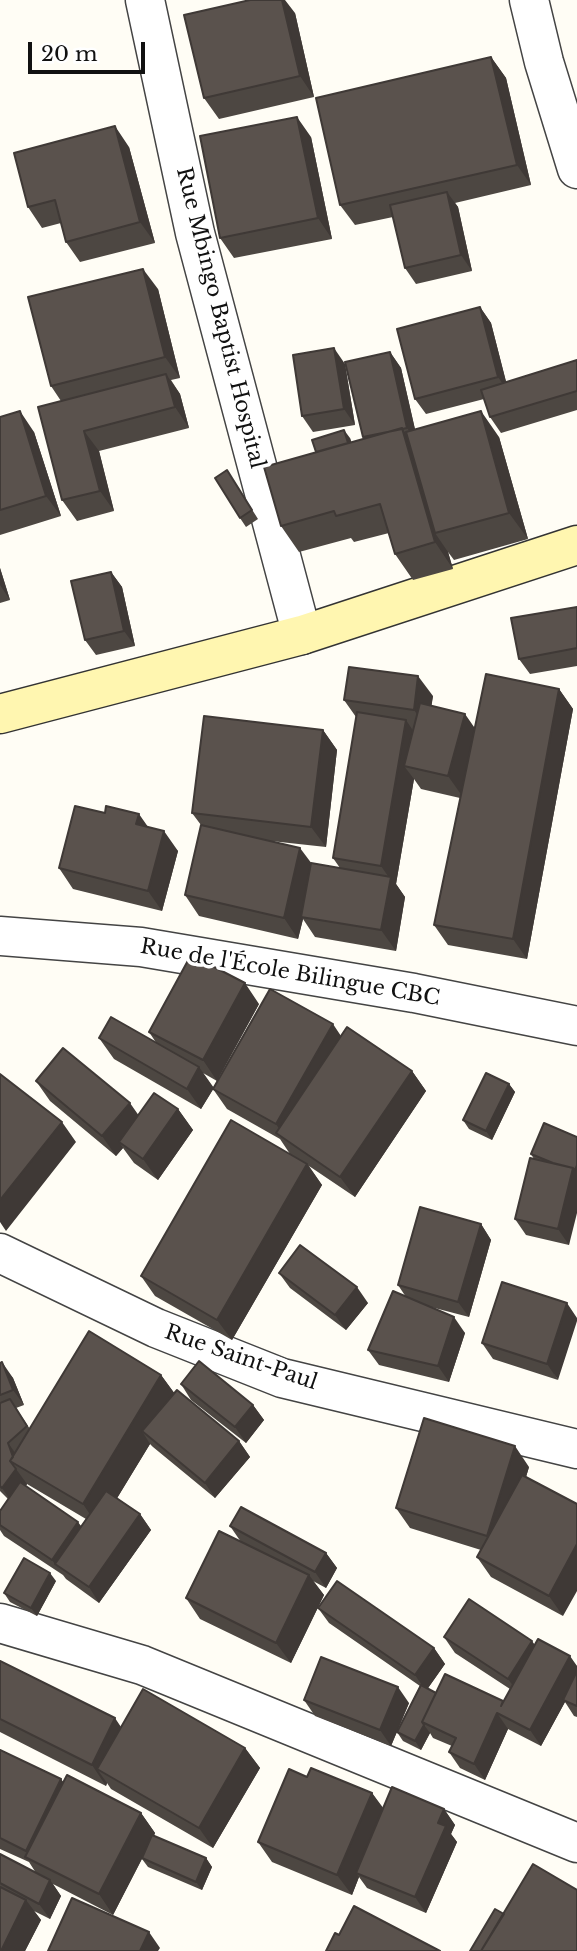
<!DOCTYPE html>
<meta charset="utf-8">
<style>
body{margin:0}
#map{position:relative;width:577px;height:1951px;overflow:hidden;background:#fffdf5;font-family:"Libre Baskerville",serif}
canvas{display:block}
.scale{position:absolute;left:28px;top:42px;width:117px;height:32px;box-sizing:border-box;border:4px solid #111;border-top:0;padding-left:9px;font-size:21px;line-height:24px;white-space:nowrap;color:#111;-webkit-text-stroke:5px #fff;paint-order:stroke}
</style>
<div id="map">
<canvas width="577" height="1951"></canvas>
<div class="scale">20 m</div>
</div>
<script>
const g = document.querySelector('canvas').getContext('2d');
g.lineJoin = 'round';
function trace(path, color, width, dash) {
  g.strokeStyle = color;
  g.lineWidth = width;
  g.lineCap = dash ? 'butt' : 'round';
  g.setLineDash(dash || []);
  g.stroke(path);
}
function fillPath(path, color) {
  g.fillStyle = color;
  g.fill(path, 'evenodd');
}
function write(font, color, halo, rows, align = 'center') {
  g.font = font + ' "Libre Baskerville",serif';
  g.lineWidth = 7;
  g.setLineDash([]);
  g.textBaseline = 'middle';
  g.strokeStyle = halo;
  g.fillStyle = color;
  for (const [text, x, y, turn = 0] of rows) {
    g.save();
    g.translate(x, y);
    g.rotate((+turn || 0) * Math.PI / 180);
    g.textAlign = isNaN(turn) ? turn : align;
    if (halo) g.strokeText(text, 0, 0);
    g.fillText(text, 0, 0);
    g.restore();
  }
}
const street = new Path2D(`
 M145,0L195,233L302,635
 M529,0L544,62L577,169
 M0,936L141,947L414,993L577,1026
 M0,1253L156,1328L282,1378L577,1449
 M0,1623L142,1665L577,1843`);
const secondary = new Path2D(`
 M0,714L302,635L577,545`);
trace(street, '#444', 41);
trace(secondary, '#333', 41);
trace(street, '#fff', 38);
trace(secondary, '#fff6b0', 38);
fillPath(new Path2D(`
 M295,13L314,97L219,119L204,98Z
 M491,57L506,78L531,185L455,203L458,207L472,271L416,284L405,268L393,217L355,225L340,205Z
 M311,137L332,239L234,258L220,238Z
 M129,147L155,243L80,262L66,242L61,223L42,228L28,207Z
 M158,289L180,378L171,380L180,394L189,428L99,451L114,511L77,521L62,500L61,401L51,386Z
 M480,307L491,323L506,382L577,360V410L501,433L490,417L484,399L426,414L415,399Z
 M390,352L401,368L415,429L499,437L528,539L454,560L448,552L453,569L413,580L395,554L389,533L354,542L351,538L299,552L281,526L316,452L350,438L351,442L364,439L363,437Z
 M345,364L355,425L313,432L302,416Z
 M0,417L34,432L61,516L0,535Z
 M227,470L258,519L246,527L240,518Z
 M0,568L10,600L0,603Z
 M111,572L122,587L135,646L96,655L85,640Z
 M577,607V666L530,674L519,659Z
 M559,689L573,709L527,959L448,945L434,925L460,798L421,789L414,779L396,884L405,897L396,951L315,937L303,919L298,939L199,916L185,895L201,825L192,813L323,730L337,750L326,847L271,841L311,863L340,868L333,858L356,717L344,700L433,696L431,706L474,728Z
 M148,827L178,851L162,911L73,889L59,868Z
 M259,1004L219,1077L341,1036L412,1071L426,1091L355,1197L309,1166L322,1185L232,1340L155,1296L141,1276L290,1154L280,1139L227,1109L213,1089L201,1109L114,1059L99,1038L157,1044L149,1032ZM203,1073L217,1081L213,1088Z
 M36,1081L138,1115L178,1109L193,1130L158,1180L134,1163L123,1148L116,1156L50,1101Z
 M509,1084L515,1092L492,1140L469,1129L463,1120Z
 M577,1137L569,1245L526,1235L515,1219L534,1159L531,1154Z
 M481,1224L491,1240L469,1317L427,1306L465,1333L449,1382L379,1365L368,1350L406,1297L398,1285Z
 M279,1273L368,1303L346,1330L290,1288Z
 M502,1282L558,1380L493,1359L482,1343Z
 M0,1363L13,1378L24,1405L16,1408L30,1429L161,1375L174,1393L239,1441L250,1457L215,1498L153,1447L150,1444L117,1498L140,1514L151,1530L99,1603L66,1579L63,1575L4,1536L0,1530V1511L8,1499L0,1491ZM27,1484L86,1519L81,1526L26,1486Z
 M181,1384L253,1405L264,1420L246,1443L191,1400Z
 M529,1467L526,1477L563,1616L491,1577L477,1557L481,1550L410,1528L396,1508Z
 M230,1526L326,1553L337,1568L326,1588L313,1581L324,1595L291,1663L200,1619L186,1598L241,1542Z
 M56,1581L37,1616L10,1602L4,1593Z
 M318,1608L434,1648L445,1664L428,1688L436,1693L504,1701L510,1689L455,1653L444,1637L535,1644L577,1666V1717L574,1716L565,1702L541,1746L508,1729L485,1780L460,1768L449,1752L452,1746L433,1738L430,1733L421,1750L403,1741L397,1732L420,1686L329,1623Z
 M0,1661L121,1727L245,1748L260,1768L213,1848L111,1789L107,1783L106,1786L0,1732Z
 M304,1700L409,1703L391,1746L315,1716Z
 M0,1750L61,1779L63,1782L141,1813L155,1833L154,1836L206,1858L212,1867L202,1890L148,1867L142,1859L113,1915L53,1884L61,1896L50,1919L34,1911L41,1920L25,1951H0V1854L36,1873L29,1862L0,1849Z
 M307,1777L372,1793L383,1809H444L455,1825L451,1834L457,1842L426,1913L367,1888L359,1877L352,1895L272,1862L258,1842Z`), '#4d4742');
fillPath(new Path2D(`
 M282,0H285L295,13L314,97L300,76Z
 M491,57L506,78L531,185L517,165Z
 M297,117L311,137L332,239L318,218Z
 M115,126L129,147L155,243L140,222Z
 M447,192L458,207L472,271L461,255Z
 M143,269L158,289L180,378L165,357Z
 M480,307L491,323L509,393L498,377Z
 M334,348L345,364L355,425L344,409Z
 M390,352L401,368L418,443L407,428Z
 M166,374L180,394L189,428L175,407Z
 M20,411L34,432L61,516L46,496Z
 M481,411L499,437L528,539L509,513Z
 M402,428L420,454L435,533L448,552L453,569L435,542Z
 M344,430L350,438L359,464L353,455Z
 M84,431L99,451L114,511L100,491Z
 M0,568L10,600L0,585Z
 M111,572L122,587L135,646L124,631Z
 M418,676L433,696L428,730L414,710Z
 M559,689L573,709L527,959L513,939Z
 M465,714L481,737L465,800L448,776Z
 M406,720L420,741L404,766L414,779L396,884L405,897L396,951L381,930L390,879L381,866Z
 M323,730L337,750L326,847L311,827Z
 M139,814L153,834L136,824Z
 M164,831L178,851L162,911L148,891Z
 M300,848L315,868L301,917L303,919L298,939L284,918Z
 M245,983L259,1004L217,1081L203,1060Z
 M333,1024L347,1045L287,1141L276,1124Z
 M199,1067L214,1088L201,1109L187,1089Z
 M412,1071L426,1091L355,1197L340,1177Z
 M509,1084L515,1092L492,1140L486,1131Z
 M130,1103L144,1123L119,1142L123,1148L116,1156L102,1136Z
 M178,1109L193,1130L158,1180L143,1159Z
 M62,1122L76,1142L6,1231L0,1222V1200Z
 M307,1164L322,1185L232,1340L217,1320Z
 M577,1165V1213L569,1245L558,1229L573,1168Z
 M481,1224L491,1240L469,1317L458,1302Z
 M357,1287L368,1303L346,1330L335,1315Z
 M567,1303L577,1318V1321L558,1380L547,1364Z
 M454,1317L465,1333L449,1382L438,1366Z
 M2,1362L13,1378L24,1405L13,1390Z
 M161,1375L178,1398L142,1431L150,1444L99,1528L83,1504Z
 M253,1405L264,1420L246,1443L235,1427Z
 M239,1441L250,1457L215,1498L205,1483Z
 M8,1443L19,1458L14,1463Z
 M515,1446L529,1467L502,1556L487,1536Z
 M16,1469L27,1484L13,1504L2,1488Z
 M140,1514L151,1530L99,1603L89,1587Z
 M78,1522L89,1537L55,1564L63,1575L52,1560Z
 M577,1544V1591L563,1616L549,1596Z
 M326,1553L337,1568L326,1588L315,1572Z
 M50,1573L56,1581L37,1616L31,1608Z
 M309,1575L324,1595L291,1663L276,1643Z
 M532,1641L543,1656L519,1694L508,1679Z
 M434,1648L445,1664L426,1691L415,1675Z
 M570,1656L577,1666V1679L563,1700L565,1702L541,1746L530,1730Z
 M398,1687L409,1703L391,1746L380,1730Z
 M497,1713L508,1729L485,1780L474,1764Z
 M115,1718L129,1739L97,1769L107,1783L106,1786L92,1765Z
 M424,1725L430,1733L421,1750L415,1741Z
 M245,1748L260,1768L213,1848L199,1828Z
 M61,1779L72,1795L34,1861L26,1851Z
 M372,1793L387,1813L356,1873L359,1877L352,1895L337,1875Z
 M444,1809L455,1825L451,1834L457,1842L426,1913L415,1897L438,1823Z
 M141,1813L155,1833L113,1915L99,1894Z
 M206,1858L212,1867L202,1890L196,1882Z
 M50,1880L61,1896L50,1919L39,1904Z
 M26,1900L41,1920L25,1951H1Z
 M149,1932L160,1948L158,1951H140Z`), '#3f3936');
const building = new Path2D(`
 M250,0H282L300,76L204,98L184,15Z
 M491,57L517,165L340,205L316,98Z
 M297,117L318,218L220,238L200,136Z
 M115,126L140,222L66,242L55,200L28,207L14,153Z
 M447,192L461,255L405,268L390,205Z
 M143,269L165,357L51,386L28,297Z
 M480,307L498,377L415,399L397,329Z
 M334,348L344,409L302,416L293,355Z
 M390,352L407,428L363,437L345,362Z
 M577,360V391L490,417L481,390Z
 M166,374L175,407L84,431L100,491L62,500L38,407Z
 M20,411L46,496L0,510V417Z
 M481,411L509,513L435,533L406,432Z
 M402,428L435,542L395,554L380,504L336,516L334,511L281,526L264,467Z
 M344,430L348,443L316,452L312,440Z
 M227,470L252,510L240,518L215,478Z
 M111,572L124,631L85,640L71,581Z
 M577,607V648L519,659L511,618Z
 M349,667L418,676L414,710L344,700Z
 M486,674L559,689L513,939L434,925Z
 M420,703L465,714L448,776L404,766Z
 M357,712L406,720L381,866L333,858Z
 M204,716L323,730L311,827L192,813Z
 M75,806L105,813L106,806L139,814L136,824L164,831L148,891L59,868Z
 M201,825L300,848L284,918L185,895Z
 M311,863L391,877L381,930L301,917Z
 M191,955L245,983L203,1060L149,1032Z
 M270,989L333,1024L276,1124L213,1089Z
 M111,1017L199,1067L187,1089L99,1038Z
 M347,1027L412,1071L340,1177L276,1133Z
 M63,1048L130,1103L102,1136L36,1081Z
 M486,1073L509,1084L486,1131L463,1120Z
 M0,1074L62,1122L0,1200Z
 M154,1093L178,1109L143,1159L119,1142Z
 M231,1120L307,1164L217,1320L141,1276Z
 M544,1123L577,1137V1165L575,1170L573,1168L553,1163L531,1154Z
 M530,1158L573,1168L558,1229L515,1219Z
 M420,1207L481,1224L458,1302L398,1285Z
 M300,1245L357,1287L335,1315L279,1273Z
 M502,1282L567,1303L547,1364L482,1343Z
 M393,1291L454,1317L438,1366L368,1350Z
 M89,1331L161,1375L83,1504L10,1461Z
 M199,1361L253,1405L235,1427L181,1384Z
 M2,1362L13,1390L0,1395V1363Z
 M177,1390L239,1441L205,1483L142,1431Z
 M10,1399L27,1426L8,1443L13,1457L10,1461L16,1469L2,1488L0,1486V1403Z
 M424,1418L515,1446L487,1536L396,1508Z
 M522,1475L577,1504V1544L549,1596L477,1557Z
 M20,1482L78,1522L52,1560L0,1525V1511Z
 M106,1491L140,1514L89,1587L55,1564Z
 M241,1507L326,1553L315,1572L230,1526Z
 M219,1531L309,1575L276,1643L186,1598Z
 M24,1558L50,1573L31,1608L4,1593Z
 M337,1581L434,1648L415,1675L318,1608Z
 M469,1599L532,1641L508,1679L444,1637Z
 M538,1639L570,1656L530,1730L497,1713L474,1764L449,1752L456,1738L422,1722L445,1674L503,1701L501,1706Z
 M321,1657L398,1687L380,1730L304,1700Z
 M0,1661L115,1718L92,1765L0,1719Z
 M577,1671V1706L563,1700Z
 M421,1685L436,1693L422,1722L424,1725L415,1741L397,1732Z
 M143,1689L245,1748L199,1828L97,1769Z
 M0,1750L61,1779L26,1851L0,1838Z
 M311,1768L372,1793L337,1875L258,1842L289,1769L307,1777Z
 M67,1775L141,1813L99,1894L25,1857Z
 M392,1787L444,1809L438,1823L446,1826L415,1897L356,1873Z
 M152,1835L206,1858L196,1882L142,1858Z
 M0,1854L50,1880L39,1904L0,1883Z
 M533,1864L577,1890V1951H481Z
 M0,1887L26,1900L1,1951H0Z
 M72,1898L149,1932L140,1951H48Z
 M354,1906L440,1951H326L335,1933L339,1935Z
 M495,1909L504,1914L481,1951H470Z`);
fillPath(building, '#5a524d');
trace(building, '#3f3936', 2);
write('21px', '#111', '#fff', [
 ["Rue Mbingo Baptist Hospital",220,318,76],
 ["Rue de l'École Bilingue CBC",290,973,10],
 ["Rue Saint-Paul",241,1358,19]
]);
</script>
